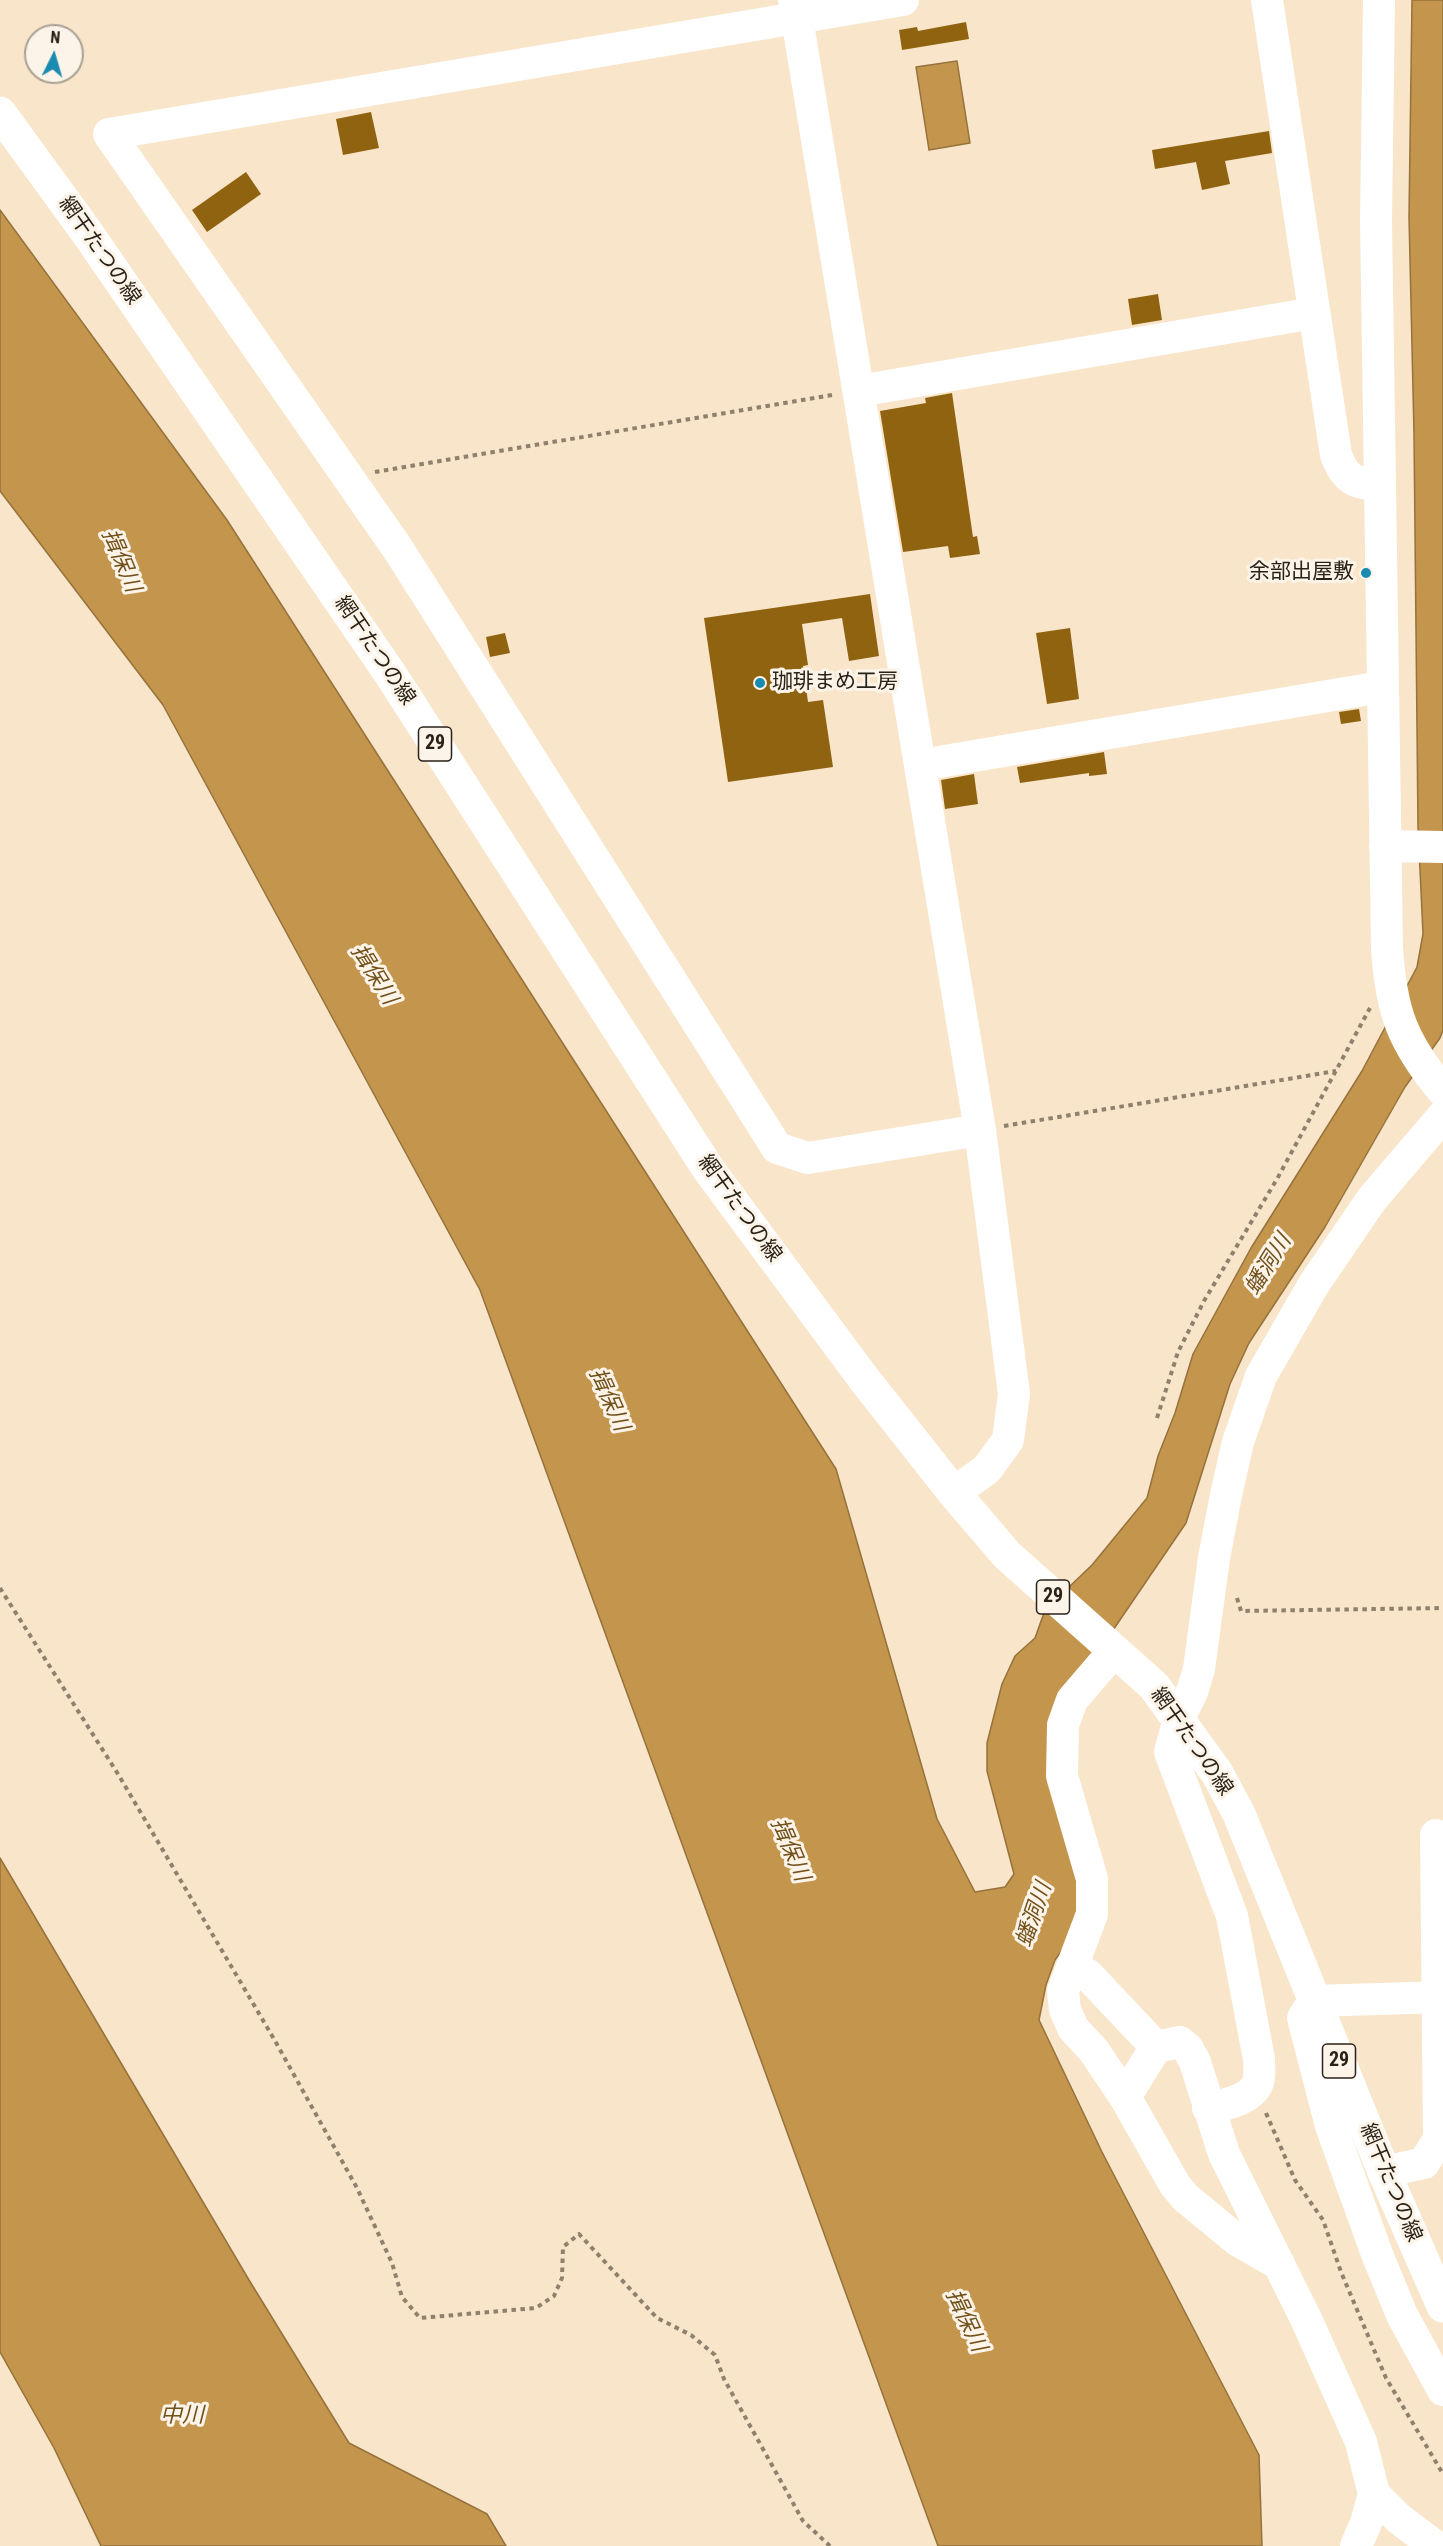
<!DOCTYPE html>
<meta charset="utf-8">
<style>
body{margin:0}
#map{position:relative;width:1443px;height:2546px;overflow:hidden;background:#f9e5c9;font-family:"Roboto Condensed",sans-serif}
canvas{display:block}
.north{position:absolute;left:24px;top:24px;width:60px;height:60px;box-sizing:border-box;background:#fdf4e9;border:2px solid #a9a095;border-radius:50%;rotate:5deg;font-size:16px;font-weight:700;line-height:24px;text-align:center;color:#2a2218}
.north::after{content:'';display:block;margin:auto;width:21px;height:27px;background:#1a8bb0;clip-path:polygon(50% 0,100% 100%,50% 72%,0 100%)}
</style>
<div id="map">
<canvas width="1443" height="2546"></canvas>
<div class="north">N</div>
</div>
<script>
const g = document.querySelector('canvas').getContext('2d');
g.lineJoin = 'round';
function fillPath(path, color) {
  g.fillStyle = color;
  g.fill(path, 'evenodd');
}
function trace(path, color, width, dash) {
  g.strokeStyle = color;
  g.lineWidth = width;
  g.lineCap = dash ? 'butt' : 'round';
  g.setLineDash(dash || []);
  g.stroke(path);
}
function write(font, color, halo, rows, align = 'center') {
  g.font = font + ' "Roboto Condensed","Noto Sans JP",sans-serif';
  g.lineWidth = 6;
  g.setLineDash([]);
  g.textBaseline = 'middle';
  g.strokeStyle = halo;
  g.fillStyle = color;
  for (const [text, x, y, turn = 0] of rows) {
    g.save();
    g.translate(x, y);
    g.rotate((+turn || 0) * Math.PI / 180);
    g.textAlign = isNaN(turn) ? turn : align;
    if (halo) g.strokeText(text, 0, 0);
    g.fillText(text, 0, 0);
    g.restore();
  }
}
const water = new Path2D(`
 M1412,0H1443V1030L1440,1038L1405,1087L1325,1227L1249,1343L1230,1384L1186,1523L1094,1658L1071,1680L1080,1904L1069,1941L1055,1960L1046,1985L1039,2020L1102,2152L1259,2455L1262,2546H938L480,1290L163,705L0,491V210L227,520L836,1469L937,1819L975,1892L1005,1887L1014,1874L987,1771V1743L1002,1684L1015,1656L1035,1638L1045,1610L1092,1565L1147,1498L1158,1456L1175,1413L1193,1354L1251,1248L1362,1071L1417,967L1423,934L1418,827L1414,434L1409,217Z
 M957,61L970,143L929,150L916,67Z
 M0,1858L249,2280L349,2443L487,2514L506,2546H101L54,2448L0,2352Z`);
fillPath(water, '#c4954c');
trace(water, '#96723c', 1.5);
fillPath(new Path2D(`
 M966,22L969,39L902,50L899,30L917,27L918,31Z
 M371,112L379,148L343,155L336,119Z
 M1269,131L1272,153L1225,161L1230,184L1202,190L1196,162L1155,169L1152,150Z
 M246,172L261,194L207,232L192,210Z
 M1158,294L1162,320L1132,325L1128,299Z
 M952,393L973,537L977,536L980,554L950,558L948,546L903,552L880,411L926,403L925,398Z
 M870,594L879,656L849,661L842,618L802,624L808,665L803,666L808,702L823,700L833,767L728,782L704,618Z
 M1070,628L1079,699L1047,704L1036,633Z
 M505,633L510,653L490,657L486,637Z
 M1359,709L1361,721L1341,724L1339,712Z
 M1104,752L1107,774L1089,776V773L1020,783L1017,767Z
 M974,774L978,804L945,809L941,780Z`), '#906311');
trace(new Path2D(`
 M375,472L832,395
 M1004,1126L1336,1071
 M1157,1418L1178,1352L1204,1301L1277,1179L1370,1008
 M0,1588L118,1774L274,2039L357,2188L392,2263L402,2297L420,2318L536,2308L554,2296L562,2278L563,2247L579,2234L657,2318L691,2335L715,2355L724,2379L803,2521L830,2546
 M1237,1598L1241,1611L1443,1608
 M1266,2113L1295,2180L1323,2220L1341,2272L1386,2378L1443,2474`), '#8f816e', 4, [4.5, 4.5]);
trace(new Path2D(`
 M794,0L980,1130L1014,1394L1008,1440L987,1469L954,1493
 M903,0L109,134L398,549L777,1148L808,1158L980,1130
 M1267,0L1336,455C1346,481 1354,482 1380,486
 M1379,0L1376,221L1387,948C1391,1011 1402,1042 1443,1091
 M859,391L1314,313
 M921,765L1381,687
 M1385,846L1443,847
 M1114,1651L1072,1700L1063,1725L1062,1776L1092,1879V1914L1063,1991L1065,2010L1073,2028L1094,2051L1125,2097L1175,2185L1186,2198L1237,2240L1279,2264
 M1072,1966L1088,1975L1156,2047L1180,2042L1188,2049L1195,2062L1224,2154L1307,2321L1361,2442L1374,2494L1366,2523L1356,2546
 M1443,1997L1314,2001L1303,2018L1331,2126L1377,2254L1402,2315L1443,2390
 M1125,2097L1156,2047
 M1208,2108C1225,2105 1256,2099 1259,2078C1260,2072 1259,2065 1259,2059L1232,1916L1170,1752L1179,1718L1192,1692L1199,1669L1214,1558L1226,1495L1238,1442L1261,1376L1314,1284L1372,1199L1443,1116
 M1384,2172L1424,2163L1439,2139L1436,1835
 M1374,2494L1398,2518L1435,2546`), '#fff', 32);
trace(new Path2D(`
 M0,113L88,234L391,675L709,1170L864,1379L954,1493L1007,1555L1154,1686L1217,1773L1239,1814L1384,2172L1443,2306`), '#fff', 33);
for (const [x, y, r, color] of [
 [1366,573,6,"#1a8bb0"],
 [760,683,6,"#1a8bb0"]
]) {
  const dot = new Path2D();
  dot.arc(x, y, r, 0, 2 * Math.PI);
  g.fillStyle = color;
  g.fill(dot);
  trace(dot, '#fdf4e9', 2);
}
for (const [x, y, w] of [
 [435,744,33],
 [1053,1597,33],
 [1339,2061,33]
]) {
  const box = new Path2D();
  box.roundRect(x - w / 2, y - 17, w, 34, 4.5);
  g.fillStyle = '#fdf4e9';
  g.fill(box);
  trace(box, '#2a2218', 1.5);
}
write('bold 20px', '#2a2218', null, [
 ["29",435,744],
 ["29",1053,1597],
 ["29",1339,2061]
]);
write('21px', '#2a2218', '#fdf4e9', [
 ["網干たつの線",99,251,55],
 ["網干たつの線",374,651,56],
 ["網干たつの線",739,1209,54],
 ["網干たつの線",1191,1742,55],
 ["網干たつの線",1390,2183,67]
]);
write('21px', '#2a2218', '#fdf4e9', [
 ["余部出屋敷",1354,573],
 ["珈琲まめ工房",772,683,"left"]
], 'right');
write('italic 22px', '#72511b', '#fdf4e9', [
 ["揖保川",120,561,67],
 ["揖保川",373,975,58],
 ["蟠洞川",1269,1265,-58],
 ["揖保川",608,1400,66],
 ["揖保川",789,1850,67],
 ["蟠洞川",1035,1915,-71],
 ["揖保川",965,2321,65],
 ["中川",182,2416]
]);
</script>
